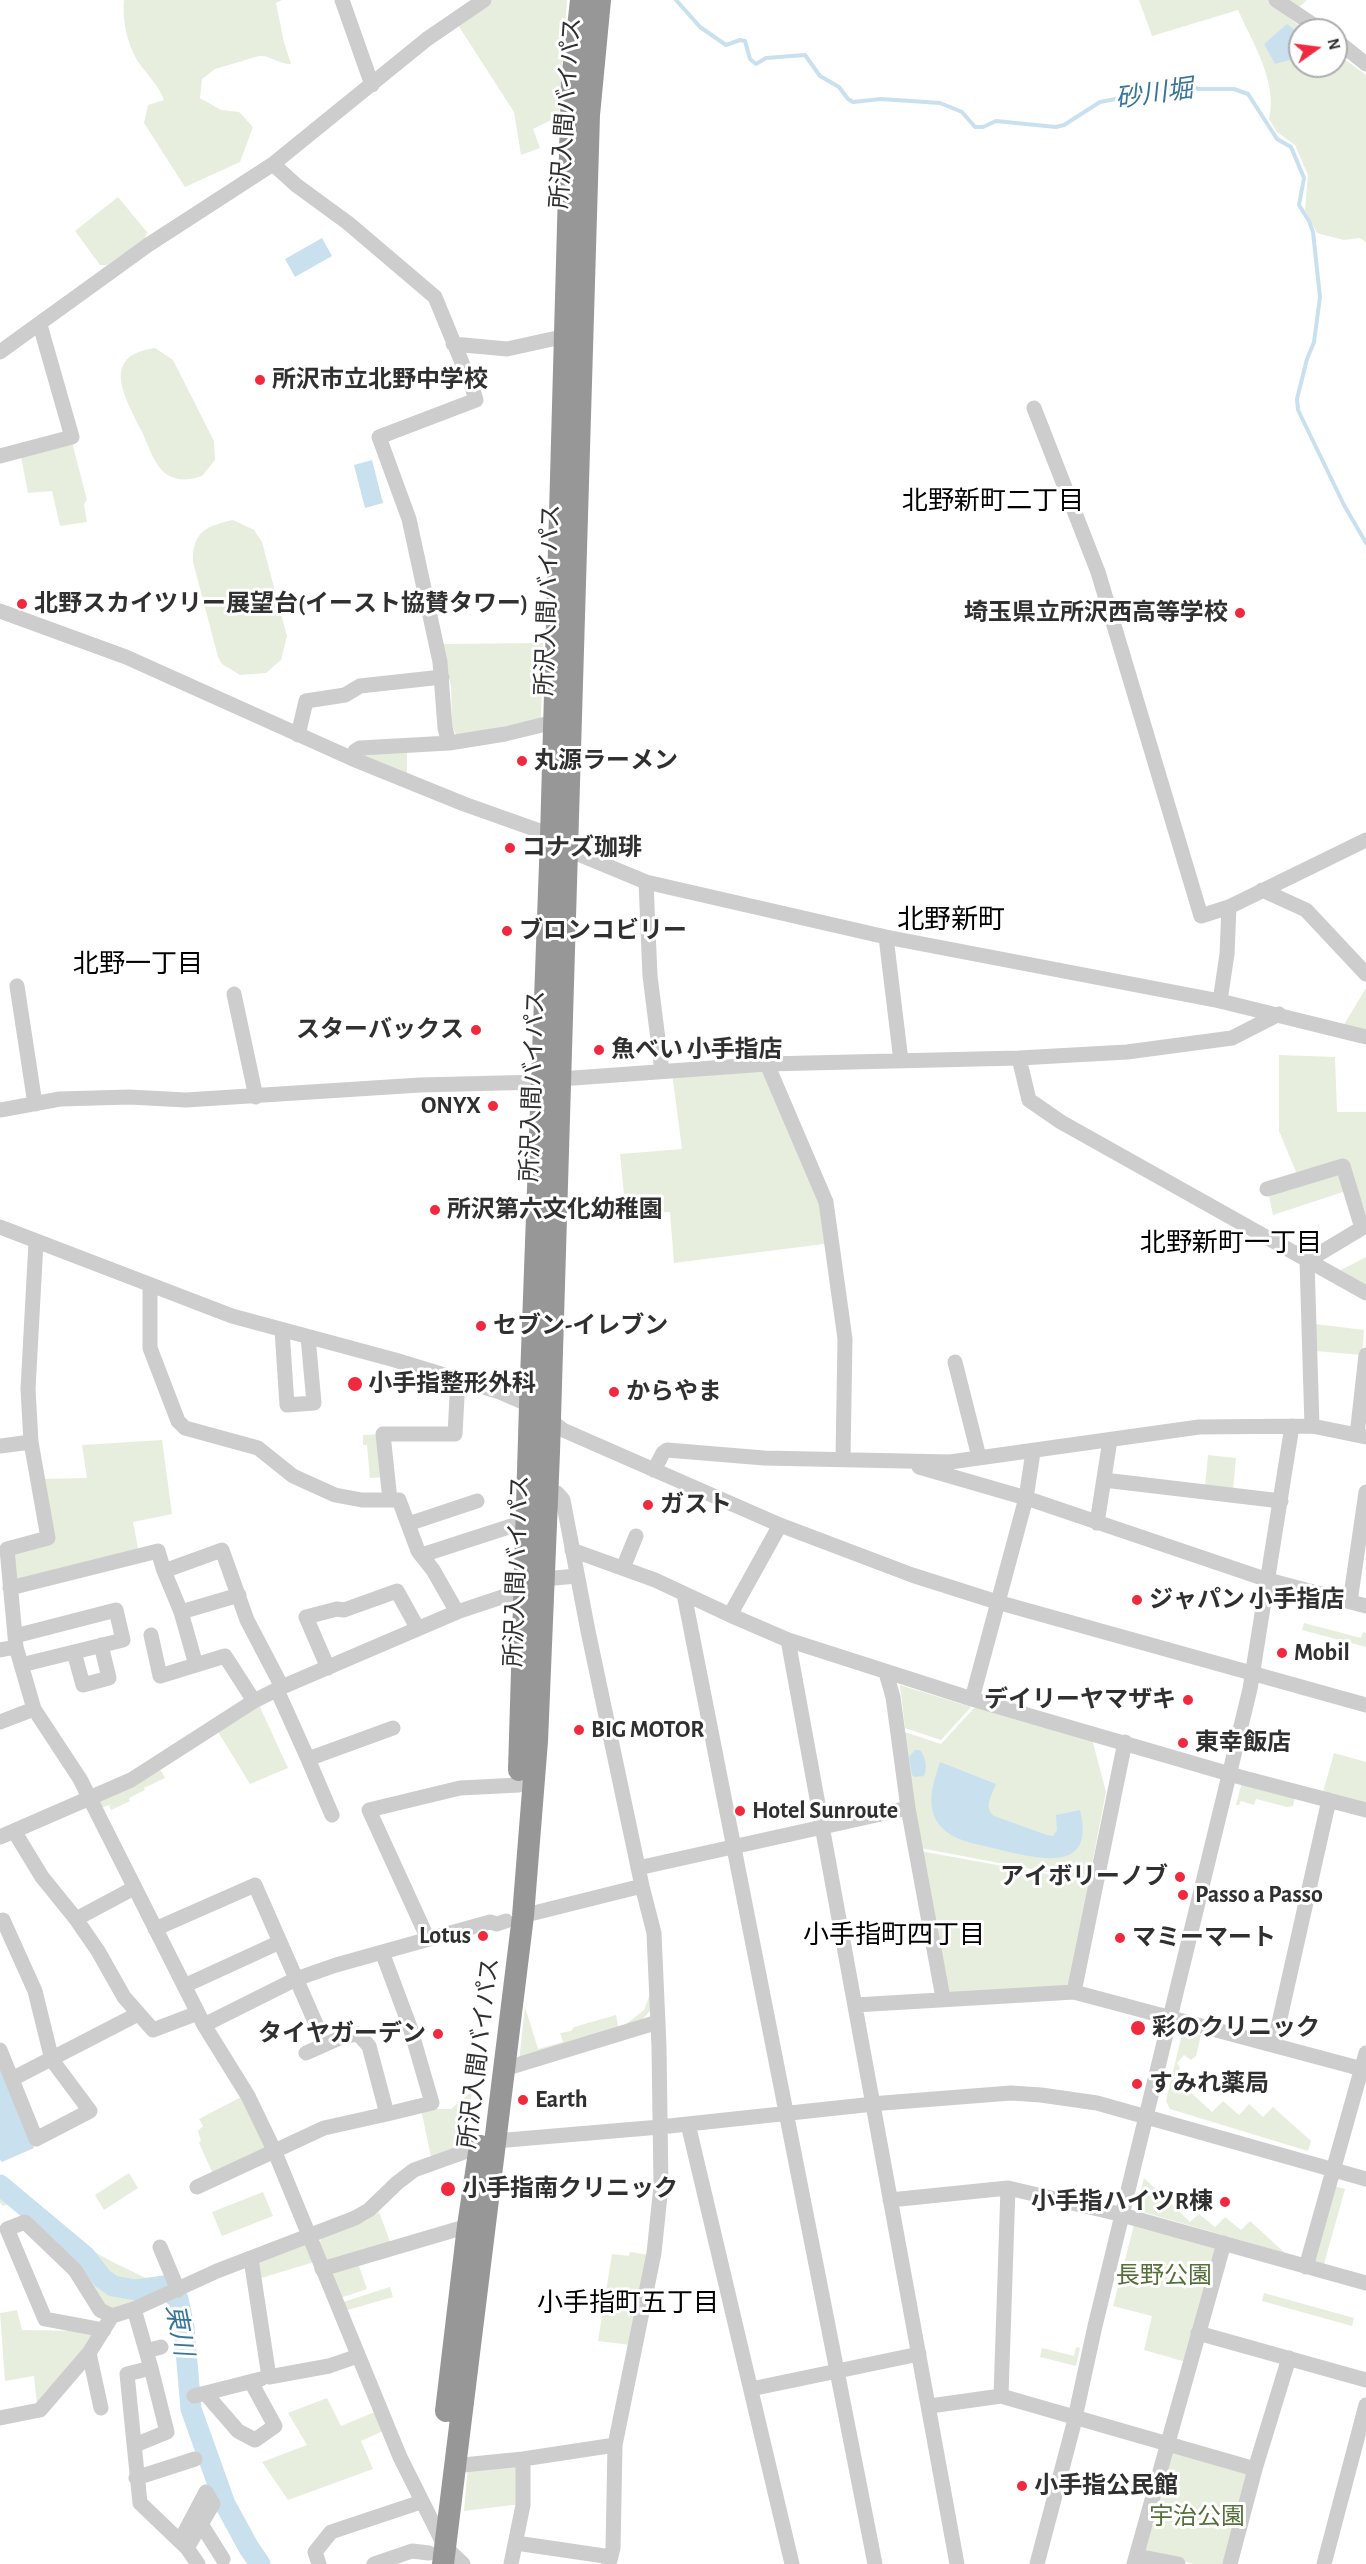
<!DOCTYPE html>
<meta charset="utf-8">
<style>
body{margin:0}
#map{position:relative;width:1366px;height:2564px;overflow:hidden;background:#fff;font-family:"Alegreya Sans",sans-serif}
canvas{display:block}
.north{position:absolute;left:1288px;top:18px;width:60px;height:60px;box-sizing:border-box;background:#fff;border:2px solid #acacac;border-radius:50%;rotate:76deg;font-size:16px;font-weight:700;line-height:24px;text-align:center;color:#303030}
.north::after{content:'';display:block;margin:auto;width:21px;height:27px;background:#f1293e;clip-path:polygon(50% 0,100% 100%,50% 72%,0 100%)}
</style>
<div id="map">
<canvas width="1366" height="2564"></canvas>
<div class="north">N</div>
</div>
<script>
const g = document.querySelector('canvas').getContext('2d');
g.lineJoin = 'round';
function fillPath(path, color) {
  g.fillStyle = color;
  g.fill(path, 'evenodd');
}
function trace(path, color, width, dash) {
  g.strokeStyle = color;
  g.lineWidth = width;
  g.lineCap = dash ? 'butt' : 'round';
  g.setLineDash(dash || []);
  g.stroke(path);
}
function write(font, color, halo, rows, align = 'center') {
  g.font = font + ' "Alegreya Sans","Noto Sans JP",sans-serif';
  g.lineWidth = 6;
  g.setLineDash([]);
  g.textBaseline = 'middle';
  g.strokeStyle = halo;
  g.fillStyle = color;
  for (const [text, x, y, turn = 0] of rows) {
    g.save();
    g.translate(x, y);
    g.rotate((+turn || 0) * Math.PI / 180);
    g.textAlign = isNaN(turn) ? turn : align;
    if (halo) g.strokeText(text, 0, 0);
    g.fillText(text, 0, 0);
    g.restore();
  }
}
fillPath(new Path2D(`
 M124,0H282L276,3L284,42L291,64C278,64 270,55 259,56L215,69L202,79L200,98L221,110L239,112L253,127L240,162L185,187L144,123L148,105L164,100C159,85 146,74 137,60C127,43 122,20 124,0Z
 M492,0H567L559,116L533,129L540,148L521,155L514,112L458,25Z
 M1139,0H1307L1288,17L1305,30H1300V66H1336V53L1366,75V242L1360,238L1344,240L1317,233L1305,210L1308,175L1295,145L1277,132L1269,119C1278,83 1253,43 1238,10L1152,36Z
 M118,197L147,232L145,239L107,265H100L75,231Z
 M155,348L173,360L214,441L215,460L202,476C190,480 178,482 166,474C154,465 148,444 141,430C125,397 99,356 155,348Z
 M72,442L87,500L84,504L87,522L60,526L52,491L28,493L21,457Z
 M233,520L254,530L262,542L287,636L281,660L266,673L240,675L222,664L218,657L193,562C192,531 207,526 233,520Z
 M543,643L541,717L539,719L457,736L452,727L451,687L441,644Z
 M407,751V773L363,756L365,752Z
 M1366,988V1033L1342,1028Z
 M1279,1055L1335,1057L1337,1112H1366V1214L1347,1160L1296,1172L1279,1131Z
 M765,1068L826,1202L832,1243L674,1263L670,1212L626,1214L620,1154L682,1149L672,1073Z
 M1340,1169L1346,1191L1273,1215L1268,1191Z
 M1366,1257V1288L1337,1272Z
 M1315,1324L1364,1330L1362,1355L1315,1351Z
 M385,1434L387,1477L370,1478L367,1445H363V1435Z
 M162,1440L172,1514L133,1522L139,1553L13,1580L15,1550L51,1539L40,1479L87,1478L82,1445Z
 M1208,1455L1236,1458L1233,1490L1205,1487Z
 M1304,1623L1361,1638L1363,1632L1366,1633V1647L1302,1630Z
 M900,1685L971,1707L941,1740L905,1728Z
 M258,1703L288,1768L250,1784L217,1730Z
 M975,1707L1092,1739L1106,1792L1089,1880L920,1848L902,1731L941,1744Z
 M1334,1753L1366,1762V1803L1323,1792Z
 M158,1770L161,1771L165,1778L144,1788L145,1790L129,1798L130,1801L111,1810L109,1805L101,1808L99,1804L101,1797Z
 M1242,1782L1295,1797L1293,1806L1287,1807L1256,1799L1254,1805L1241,1801L1239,1805H1236Z
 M920,1851L1091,1882L1071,1989L944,1996Z
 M651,1991L650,2011L638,2024L519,2061L525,2007L538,2049L563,2042L560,2033L571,2031L574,2027L616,2015L618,2026L621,2028L644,2010Z
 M1183,2030L1201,2035L1196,2056L1191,2060L1184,2055L1177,2063L1180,2068L1174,2077L1212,2112L1223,2101L1239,2115L1249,2104L1263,2117L1273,2107L1311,2141L1308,2151L1170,2109L1166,2101Z
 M472,2091L465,2146L431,2157L421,2109H451Z
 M243,2096L269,2148L213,2174L199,2143L201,2141L198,2131L203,2126L199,2119Z
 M129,2173L138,2188L104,2210L95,2195Z
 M0,2178C31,2198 52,2220 80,2242C100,2257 123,2267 146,2278L152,2296L113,2309L101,2304L46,2235L12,2203L3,2206L0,2203Z
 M1144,2178L1190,2222L1199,2214L1215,2227L1225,2217L1241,2230L1250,2221L1285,2253L1136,2210Z
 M1334,2186L1345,2189L1324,2264L1314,2261Z
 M263,2192L273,2216L222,2236L212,2212Z
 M379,2212L392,2247L330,2265L319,2246L321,2239L366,2221Z
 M1134,2225L1216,2246L1186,2362L1144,2350L1152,2316L1113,2306Z
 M305,2242L314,2262L258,2279V2259Z
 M630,2252L649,2255L630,2345L598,2341L612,2254L629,2256Z
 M358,2263L367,2289L340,2298L332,2271Z
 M390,2287L393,2297L344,2311L343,2302Z
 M1264,2293L1354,2318L1352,2326L1262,2301Z
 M17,2310L22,2330L92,2331L96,2336L37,2404L34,2376L5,2381L0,2313Z
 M1076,2347L1080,2348L1076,2366L1040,2357L1042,2348L1074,2356Z
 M327,2398L341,2426L375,2412L383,2431L361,2441L373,2469L288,2500L262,2462L307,2445L288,2413Z
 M1170,2449L1254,2471L1230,2564H1193L1142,2550Z
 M519,2462L521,2504L464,2511L468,2466Z`), '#e7eedd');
fillPath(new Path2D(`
 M1287,24L1300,34V57L1275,64L1264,44Z
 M322,238L332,256L295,277L285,259Z
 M372,460L383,503L365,508L354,465Z
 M915,1750H920C925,1756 928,1768 924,1776L915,1777L912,1775L909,1757Z
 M940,1762L996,1784C992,1795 983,1807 994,1816L1047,1835L1053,1836L1057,1830L1056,1815L1080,1810C1096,1874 1039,1859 1001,1850C980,1844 952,1843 938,1823C925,1804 934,1781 940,1762Z
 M0,2062L34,2148L2,2162L0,2160Z`), '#c9e1ef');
trace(new Path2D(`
 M676,0L700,27L726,45L740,40L745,41L750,59L756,64L766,58L805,55L820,76L839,87L848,99L853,102L881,99L940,103L962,112L975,127H983L996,121L1056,127L1064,125L1100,102L1183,86L1190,85L1198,89H1234L1248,94L1277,139L1291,147L1304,178L1299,205L1309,221L1313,232L1320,297L1314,342L1307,359L1297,399L1298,410L1344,505L1366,543`), '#c9e1ef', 4);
trace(new Path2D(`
 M0,2185L85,2256L102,2278L113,2286L136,2290L164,2286L178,2299L184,2328L191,2409L225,2504L249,2548L260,2564`), '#c9e1ef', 21);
trace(new Path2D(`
 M342,0L372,85
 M1276,0L1321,30
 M1336,40L1366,64
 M273,164L296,185L348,223L435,297L472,387L476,400L379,437L409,519L440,662L445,728L449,743L505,734L554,722
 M453,344L507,349L566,336
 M0,352L148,245L273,164L427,39L484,0
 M1034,408L1098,572L1201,916L1229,907L1366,840
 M0,456L72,437L40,325
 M0,611L126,657L353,759L464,804L540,831L576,853L646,882L886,937L1220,1001L1366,1037
 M298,735L306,701L345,695L360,686L442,677
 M353,759L355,751L360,748L449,743
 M646,882L650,976L662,1071
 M1262,890L1306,910L1366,974
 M886,937L901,1061
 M17,986L35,1104
 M234,994L256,1097
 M1220,1001L1227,954L1229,907
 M1019,1058L1029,1100L1061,1122L1366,1293
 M767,1064L826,1202L845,1339L843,1458
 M560,1079L767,1064L1019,1058L1127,1052L1232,1038L1279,1014
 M0,1110L60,1099L129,1097L186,1100L420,1085L542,1082
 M1267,1189L1343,1166L1362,1228L1307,1261L1312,1426
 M0,1227L232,1316L395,1360L500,1392L530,1405L563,1430L780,1525L912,1575L997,1602L1366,1705
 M36,1242L28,1389L31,1442L48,1538L7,1549L16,1647L34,1709L80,1779L204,2025L248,2096L274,2150L400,2457L445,2547L463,2564
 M150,1285V1348L178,1421L185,1428L258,1448L293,1476L335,1495L362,1500H399L418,1551L433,1570L457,1612
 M282,1330L287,1405L314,1403L308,1337
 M955,1362L979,1457
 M1357,1435L1366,1355
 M0,1446L31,1442
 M919,1467L1026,1498L1268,1580L1366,1606
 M654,1470L663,1453L667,1450L764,1458L950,1462L1199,1427L1312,1426L1366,1437
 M1104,1480L1281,1501
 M557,1493L563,1500L588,1631L642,1886L654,1933L659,2047L661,2186L654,2253L615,2445L613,2548L609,2564
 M390,1500L383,1434H455L458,1378
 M1097,1523L1110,1440
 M408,1524L477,1501
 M572,1550L655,1580L730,1615L780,1525
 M422,1555L527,1521
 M623,1568L636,1536
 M164,1571L181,1612L196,1665
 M544,1579L576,1576
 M10,1588L158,1551L164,1571L222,1550L247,1620L282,1687
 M684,1594L875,2564
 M1350,1602L1366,1492
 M181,1612L239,1595
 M730,1615L788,1640L972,1699L1240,1777L1366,1810
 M151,1635L160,1676L225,1656L254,1701
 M15,1636L116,1610L123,1640L21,1665
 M788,1640L957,2564
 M0,1650L16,1647
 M74,1652L83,1685L109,1678L101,1645
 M328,1668L306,1617L337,1609L344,1610L397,1591L418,1629
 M277,1690L308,1759
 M972,1699L1026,1498L1033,1452
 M0,1722L34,1709
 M908,1808L943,1998
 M332,1815L308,1759L393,1728
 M14,1831L42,1877L76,1919L98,1951L124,1997L153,2030L198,2013
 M0,1837L131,1780L254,1701L282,1687L457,1612L526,1589
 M638,1868L908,1808L893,1697L886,1673
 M534,1913L642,1886
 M76,1919L134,1888
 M0,1922L3,1920L35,1991L52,2060L90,2111L36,2139L0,2050
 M155,1929L255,1885L316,2024
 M428,1939L369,1810L460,1788L519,1785
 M382,1952L410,2027L432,2103L387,2114
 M184,1986L280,1942
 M1074,1992L1125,1742
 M855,2005L1074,1992L1366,2070
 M204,2025L296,1979L336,1965L490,1922L497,1924L506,1921
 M1274,2045L1329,1800
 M504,2069L658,2022
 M12,2079L138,2014
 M688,2124L792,2564
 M197,2187L324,2128L387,2114L369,2046L358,2034L342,2037L306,2053
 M890,2200L1008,2188L1115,2213L1366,2283
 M160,2247L178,2290
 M251,2259L269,2377L329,2366L358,2356
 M1306,2267L1366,2053
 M322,2269L468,2226
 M134,2309L151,2368L127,2374L140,2503L187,2548L198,2564
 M104,2330L45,2319L7,2229L25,2222L75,2270L100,2310L112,2316
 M1198,2333L1366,2380
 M146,2351L161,2347
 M89,2353L101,2408
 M751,2389L919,2354
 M205,2393L238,2431L255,2440L275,2426L251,2382
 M194,2396L261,2379
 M1001,2396L1008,2188
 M930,2406L1001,2396L1255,2469
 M0,2418L40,2410L89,2353L112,2316L134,2309L217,2271L355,2218L369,2210L397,2183L414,2170L495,2141L660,2127L883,2103L1011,2093L1041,2095L1097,2103L1366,2179
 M135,2445L167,2432L151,2368
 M453,2466L523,2459L615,2445
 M136,2478L195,2459
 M201,2524L223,2559
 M180,2541L206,2492L213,2504L187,2548
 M516,2543L611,2557
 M1137,2556L1178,2564
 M319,2564L315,2552L331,2532L421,2502
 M374,2564L412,2551L429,2553
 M511,2564L523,2505V2459
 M1037,2564L1073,2427L1095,2326L1250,1689L1292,1426
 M1134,2564L1224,2243
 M1230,2564L1255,2469L1289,2358
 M1324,2564L1366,2405`), '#cdcdcd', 15);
trace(new Path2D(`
 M519,1770L530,1405L551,837L572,82L581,0
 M446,2411L468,2226L480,2146
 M443,2564L523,1916L537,1741L549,1452L589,115L600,0`), '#979797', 22);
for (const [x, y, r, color] of [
 [260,380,6,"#f1293e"],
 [22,604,6,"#f1293e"],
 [1240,613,6,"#f1293e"],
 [522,761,6,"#f1293e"],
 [510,848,6,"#f1293e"],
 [507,931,6,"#f1293e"],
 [476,1030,6,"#f1293e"],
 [599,1050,6,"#f1293e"],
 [493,1106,6,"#f1293e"],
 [435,1210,6,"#f1293e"],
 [481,1326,6,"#f1293e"],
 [355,1384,8,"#f1293e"],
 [614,1392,6,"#f1293e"],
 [648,1505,6,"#f1293e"],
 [1137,1600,6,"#f1293e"],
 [1282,1653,6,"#f1293e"],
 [1188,1700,6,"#f1293e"],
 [579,1730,6,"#f1293e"],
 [1183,1743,6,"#f1293e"],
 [740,1811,6,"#f1293e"],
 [1180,1877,6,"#f1293e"],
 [1183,1895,6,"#f1293e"],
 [483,1936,6,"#f1293e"],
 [1120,1938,6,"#f1293e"],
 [1138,2028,8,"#f1293e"],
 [438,2034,6,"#f1293e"],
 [1137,2084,6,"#f1293e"],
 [523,2100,6,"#f1293e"],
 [448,2189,8,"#f1293e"],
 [1225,2202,6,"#f1293e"],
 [1022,2486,6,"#f1293e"]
]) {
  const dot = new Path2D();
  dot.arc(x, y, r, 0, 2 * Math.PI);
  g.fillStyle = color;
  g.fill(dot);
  trace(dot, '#fff', 2);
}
write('24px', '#303030', '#fff', [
 ["所沢入間バイパス",566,113,-86],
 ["所沢入間バイパス",548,600,-88],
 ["所沢入間バイパス",533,1086,-88],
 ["所沢入間バイパス",517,1571,-88],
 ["所沢入間バイパス",479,2053,-83]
]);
write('bold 24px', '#303030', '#fff', [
 ["所沢市立北野中学校",272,380],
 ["北野スカイツリー展望台(イースト協賛タワー)",34,604],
 ["埼玉県立所沢西高等学校",1228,613,"right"],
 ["丸源ラーメン",534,761],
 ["コナズ珈琲",522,848],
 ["ブロンコビリー",519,931],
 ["スターバックス",464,1030,"right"],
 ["魚べい 小手指店",611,1050],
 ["ONYX",481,1106,"right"],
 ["所沢第六文化幼稚園",447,1210],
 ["セブン-イレブン",493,1326],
 ["小手指整形外科",368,1384],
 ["からやま",626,1392],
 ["ガスト",660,1505],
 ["ジャパン 小手指店",1149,1600],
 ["Mobil",1294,1653],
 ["デイリーヤマザキ",1176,1700,"right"],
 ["BIG MOTOR",591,1730],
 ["東幸飯店",1195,1743],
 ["Hotel Sunroute",752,1811],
 ["アイボリーノブ",1168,1877,"right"],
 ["Passo a Passo",1195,1895],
 ["Lotus",471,1936,"right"],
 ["マミーマート",1132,1938],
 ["彩のクリニック",1152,2028],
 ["タイヤガーデン",426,2034,"right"],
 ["すみれ薬局",1149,2084],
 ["Earth",535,2100],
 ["小手指南クリニック",462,2189],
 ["小手指ハイツR棟",1213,2202,"right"],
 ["小手指公民館",1034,2486]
], 'left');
write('24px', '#556f3a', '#fff', [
 ["長野公園",1164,2276],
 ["宇治公園",1197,2517]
]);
write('italic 26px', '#387699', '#fff', [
 ["砂川堀",1154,94,-8],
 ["東川",179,2330,79]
]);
write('26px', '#000', '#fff', [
 ["北野新町二丁目",993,501],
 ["北野一丁目",138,964],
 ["北野新町一丁目",1231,1243],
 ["小手指町四丁目",894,1935],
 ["小手指町五丁目",628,2303]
]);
write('27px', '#000', '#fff', [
 ["北野新町",951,920]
]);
</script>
